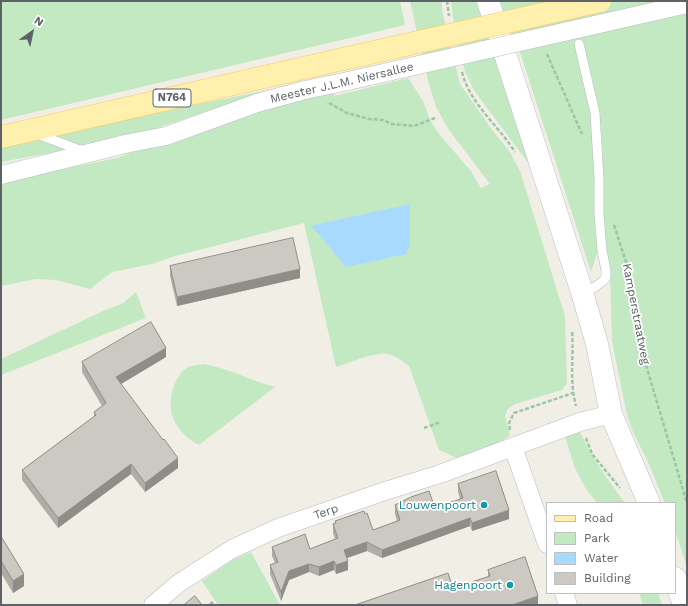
<!DOCTYPE html>
<style>
body{margin:0}
#map{position:relative;width:688px;height:606px;overflow:hidden;background:#f1eee6;font-family:"Work Sans",sans-serif}
canvas{display:block}
.frame{position:absolute;inset:0;border:2px solid #5e6267;pointer-events:none}
.legend{position:absolute;left:546px;top:502px;width:130px;height:92px;box-sizing:border-box;background:#fff;border:1px solid #bfc0c2;margin:0;padding:5px 7px;list-style:none;font-size:12px;color:#5e6267}
.legend li{display:flex;align-items:center;gap:8px;height:20px}
.legend b{width:20px;border:1px solid #bfc0c2}
.north{position:absolute;left:12px;top:12px;width:40px;height:40px;-webkit-text-stroke:3px #fff;paint-order:stroke;rotate:33deg;font-size:11px;font-weight:700;line-height:16px;text-align:center;color:#5e6267}
.north::after{content:'';display:block;margin:auto;width:14px;height:18px;background:#5e6267;clip-path:polygon(50% 0,100% 100%,50% 72%,0 100%)}
</style>
<div id="map">
<canvas width="688" height="606"></canvas>
<div class="frame"></div>
<ul class="legend">
<li><b style="height:5px;background:#fff1ad"></b>Road</li>
<li><b style="height:11px;background:#c2e9c2"></b>Park</li>
<li><b style="height:11px;background:#a8daff"></b>Water</li>
<li><b style="height:11px;background:#ccc9c3"></b>Building</li>
</ul>
<div class="north">N</div>
</div>
<script>
const g = document.querySelector('canvas').getContext('2d');
g.lineJoin = 'round';
function fillPath(path, color) {
  g.fillStyle = color;
  g.fill(path, 'evenodd');
}
function trace(path, color, width, dash) {
  g.strokeStyle = color;
  g.lineWidth = width;
  g.lineCap = dash ? 'butt' : 'round';
  g.setLineDash(dash || []);
  g.stroke(path);
}
function write(font, color, halo, rows, align = 'center') {
  g.font = font + ' "Work Sans",sans-serif';
  g.lineWidth = 3.5;
  g.setLineDash([]);
  g.textBaseline = 'middle';
  g.strokeStyle = halo;
  g.fillStyle = color;
  for (const [text, x, y, turn = 0] of rows) {
    g.save();
    g.translate(x, y);
    g.rotate((+turn || 0) * Math.PI / 180);
    g.textAlign = isNaN(turn) ? turn : align;
    if (halo) g.strokeText(text, 0, 0);
    g.fillText(text, 0, 0);
    g.restore();
  }
}
fillPath(new Path2D(`
 M1,1H400L405,25L1,120Z
 M410,1H442V10L460,84L493,131L510,152L520,171L565,316L567,383L562,390L515,404L508,409L505,416L510,436L489,447L457,458L439,450L409,366C403,362 398,357 391,355C378,350 350,363 336,367L304,223L175,256L152,264L112,272L90,289L56,280L36,279L1,286V182L117,158L162,141L302,98L333,91L334,96L408,78L423,101L431,122L439,134L470,170L481,188L490,184L449,130L436,107L428,81Z
 M451,1H480L532,168L475,92L465,72L454,25Z
 M499,1H687V567L675,530V503H665L648,462L633,432L627,415L612,341L610,273L606,247L603,208V159L601,130L598,105L583,40L574,42L589,107L592,131L594,160V208L598,250L591,272L521,55Z
 M274,89L120,140L1,162V146L142,115Z
 M136,292L146,318L1,375V359L101,312L123,303Z
 M204,364C229,368 251,381 275,387L199,445C188,440 176,428 172,415C168,400 174,375 188,367C193,365 199,365 204,364Z
 M580,432C592,458 608,480 625,503H597L586,489L574,466L565,436Z
 M251,552L280,605H218L202,581L234,559Z
 M639,593H658L662,605H643Z`), '#c2e9c2');
fillPath(new Path2D(`
 M410,204V245L406,254L346,267C334,254 324,237 310,226Z`), '#a8daff');
const service = new Path2D(`
 M579,44L595,113L599,179V214L602,250L606,271V277L603,281L595,287L582,292
 M37,134L85,152`);
const minor = new Path2D(`
 M1,175L125,144L166,136L257,103L305,90L348,81
 M513,447L547,544
 M564,593L568,605
 M153,605L179,583L232,549L278,528L385,491L440,474L580,422L611,414`);
const secondary = new Path2D(`
 M488,1L582,292L597,344L611,414L649,503
 M675,578L684,605`);
const primary = new Path2D(`
 M1,137L343,59`);
trace(service, '#b8bcc0', 10);
trace(minor, '#b8bcc0', 19);
trace(secondary, '#b9bdc2', 23);
trace(primary, '#f9ca57', 23);
trace(new Path2D(`
 M447,1L449,16
 M547,54L582,134
 M462,72C470,104 498,125 515,152
 M329,103L347,113L369,119L383,120L392,124L414,126L435,118
 M614,225L627,265L640,345L687,503
 M572,332C574,358 569,379 576,406
 M424,428L441,422
 M510,430L509,423L514,413L573,393
 M586,438L592,454L620,488`), '#99c8a6', 2.5, [4, 2]);
trace(service, '#fff', 9);
trace(minor, '#fff', 18);
trace(secondary, '#fff', 22);
trace(primary, '#fff1ad', 22);
const minorBridge = new Path2D(`
 M348,81L687,4`);
const primaryBridge = new Path2D(`
 M343,59L600,1`);
trace(minorBridge, '#b8bcc0', 19, []);
trace(primaryBridge, '#f9ca57', 23, []);
trace(minorBridge, '#fff', 18);
trace(primaryBridge, '#fff1ad', 22);
fillPath(new Path2D(`
 M170,266L300,278L177,306L170,276Z
 M166,357L121,384L178,468L145,492L131,474L58,528L22,480V470L94,417V412L102,406L82,372V362Z
 M458,484L509,519L472,531L470,526L382,558L367,551L347,558L348,570L336,574L334,570L319,576L309,572L289,580L281,601L270,574V565L275,563L272,556V547L310,549L335,539L333,533V524H335V521L365,514L373,530L397,521L395,514V505L435,508L460,499L458,492Z
 M1,538L24,586L13,593L1,573Z
 M488,570L538,604L453,588L488,577Z`), '#afada8');
fillPath(new Path2D(`
 M300,269V278L177,306V297Z
 M166,348V357L116,387V377Z
 M178,458V468L145,492V483Z
 M131,464V474L58,528V518Z
 M509,510V519L472,531V523Z
 M470,518V526L382,558V550Z
 M367,542V551L344,559V550Z
 M334,561V570L319,576V567Z
 M348,561V570L336,574V565Z
 M309,564V572L289,580L281,601V592L289,571Z
 M24,574V586L13,593V581Z
 M538,596V604L536,605H512Z`), '#8f8d88');
const building = new Path2D(`
 M293,238L300,269L177,297L170,266Z
 M151,322L166,348L116,377L163,440L164,439L178,458L145,483L131,464L58,518L22,470L96,415L94,412L106,403L82,362Z
 M496,471L509,510L472,523L470,518L382,550L367,542L344,550L348,561L336,565L334,561L319,567L309,564L289,571L281,592L270,565L278,562L272,547L305,534L310,549L338,538L333,524L336,523L335,521L364,511L365,514L367,513L373,530L400,520L395,505L411,497L429,491L435,508L463,498L458,484Z
 M1,538H2L24,574L13,581L1,561Z
 M525,557L538,596L512,605H355L448,573L453,588L490,576L488,570Z
 M195,596L202,605H184Z
 M212,602L214,605H209Z`);
fillPath(building, '#ccc9c3');
trace(building, '#8f8d88', 1);
for (const [x, y, r, color] of [
 [484,505,4,"#0f9aa8"],
 [510,585,4,"#0f9aa8"]
]) {
  const dot = new Path2D();
  dot.arc(x, y, r, 0, 2 * Math.PI);
  g.fillStyle = color;
  g.fill(dot);
  trace(dot, '#fff', 1.5);
}
for (const [x, y, w] of [
 [172,98,38]
]) {
  const box = new Path2D();
  box.roundRect(x - w / 2, y - 9, w, 18, 3);
  g.fillStyle = '#fff';
  g.fill(box);
  trace(box, '#5e6267', 1);
}
write('bold 11px', '#5e6267', null, [
 ["N764",172,98]
]);
write('12px', '#5e6267', '#fff', [
 ["Meester J.L.M. Niersallee",342,83,-13],
 ["Kamperstraatweg",636,314,79],
 ["Terp",326,512,-19]
]);
write('12px', '#0d838f', '#fff', [
 ["Louwenpoort",476,505],
 ["Hagenpoort",502,585]
], 'right');
</script>
